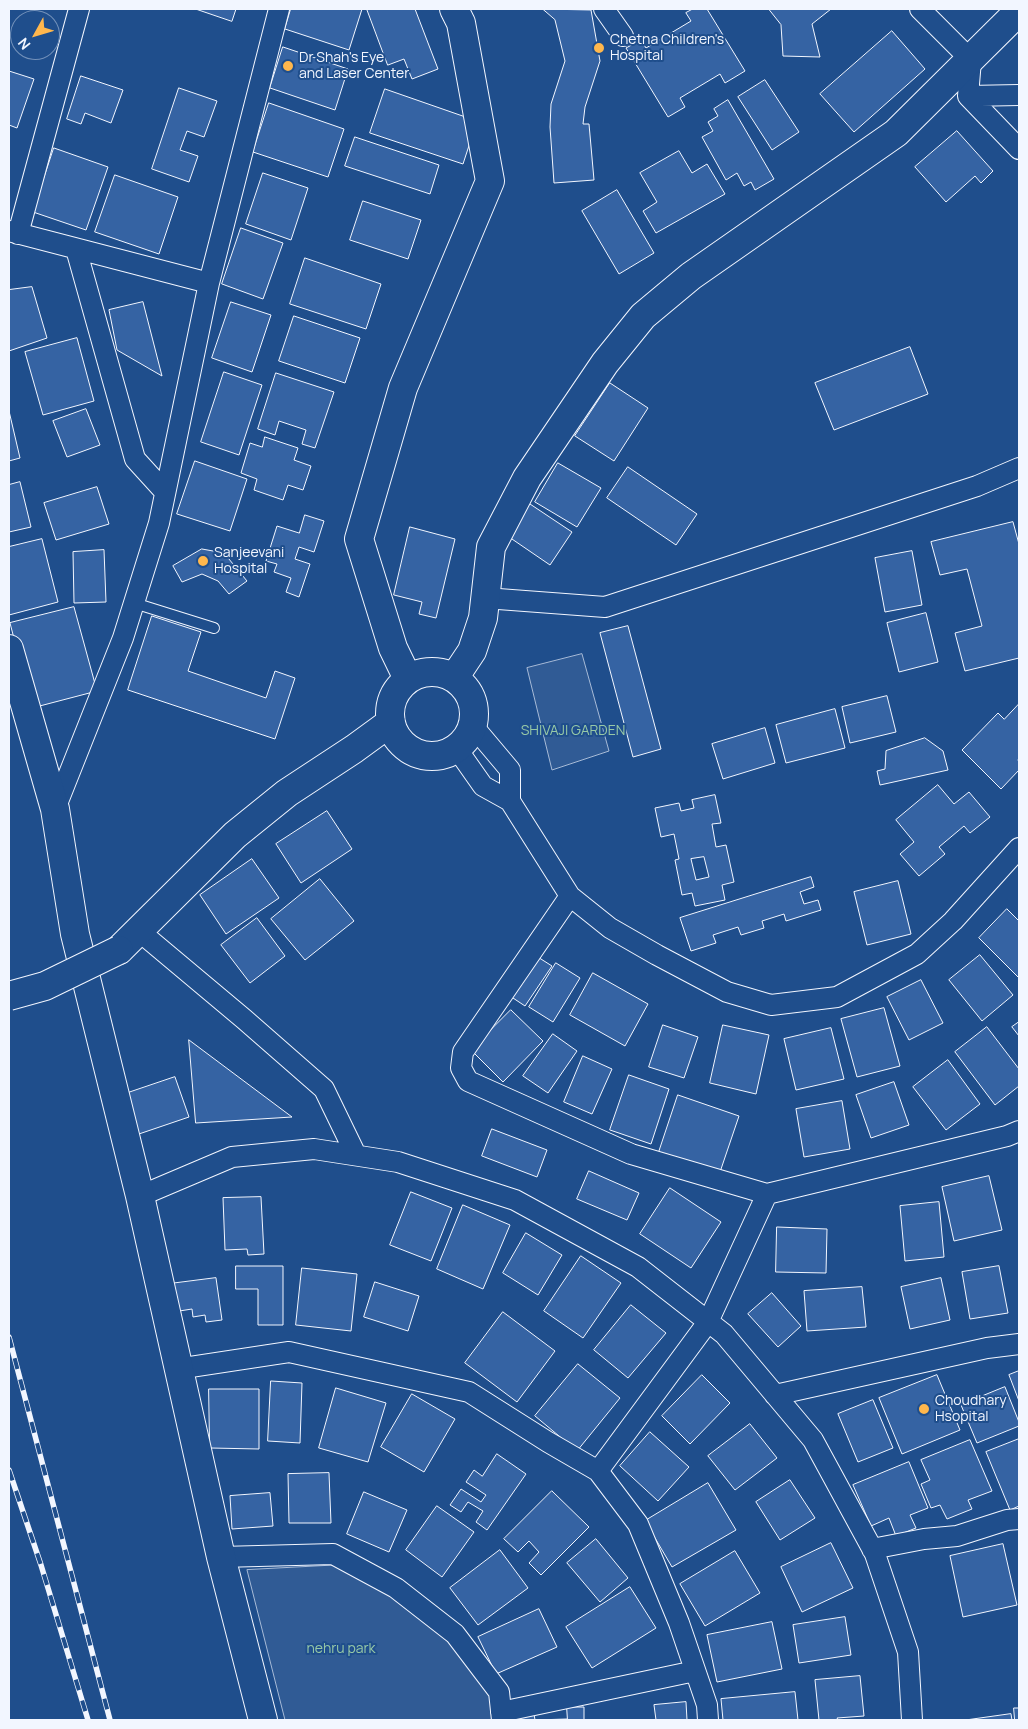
<!DOCTYPE html>
<style>
body{margin:0}
#map{position:relative;width:1028px;height:1729px;overflow:hidden;background:#1f4e8c;font-family:Manrope,sans-serif}
canvas{display:block}
.frame{position:absolute;inset:0;border:10px solid #f2f6ff;pointer-events:none}
.north{position:absolute;left:10px;top:10px;width:50px;height:50px;box-sizing:border-box;background:#1f4e8c;border:1px solid #7391ba;border-radius:50%;rotate:231deg;font-size:14px;font-weight:700;line-height:20px;text-align:center;color:#f2f6ff}
.north::after{content:'';display:block;margin:auto;width:18px;height:22px;background:#ffb74d;clip-path:polygon(50% 0,100% 100%,50% 72%,0 100%)}
</style>
<div id="map">
<canvas width="1028" height="1729"></canvas>
<div class="frame"></div>
<div class="north">N</div>
</div>
<script>
const g = document.querySelector('canvas').getContext('2d');
g.lineJoin = 'round';
function fillPath(path, color) {
  g.fillStyle = color;
  g.fill(path, 'evenodd');
}
function trace(path, color, width, dash) {
  g.strokeStyle = color;
  g.lineWidth = width;
  g.lineCap = dash ? 'butt' : 'round';
  g.setLineDash(dash || []);
  g.stroke(path);
}
function write(font, color, halo, rows, align = 'center') {
  g.font = font + ' Manrope,sans-serif';
  g.lineWidth = 4;
  g.setLineDash([]);
  g.textBaseline = 'middle';
  g.strokeStyle = halo;
  g.fillStyle = color;
  for (const [text, x, y, turn = 0] of rows) {
    g.save();
    g.translate(x, y);
    g.rotate((+turn || 0) * Math.PI / 180);
    g.textAlign = isNaN(turn) ? turn : align;
    if (halo) g.strokeText(text, 0, 0);
    g.fillText(text, 0, 0);
    g.restore();
  }
}
const green = new Path2D(`
 M582,654L609,751L552,770L527,668Z
 M338,1565L397,1598L453,1640L494,1695L497,1720H285L247,1570Z`);
fillPath(green, '#305b95');
trace(green, '#a8bbd7', 1);
const building = new Path2D(`
 M196,9H236L232,21Z
 M291,9H362L349,50L285,29Z
 M367,9H415L438,69L412,79L404,59L388,65Z
 M543,9L591,10L600,61L585,107L583,124H589L594,180L554,183L550,127L551,104L565,61L555,20Z
 M693,9H707L745,71L725,83L720,74L680,98L685,107L668,117L626,48L641,40L646,48L691,21L686,13Z
 M769,9H831L812,24L820,57L783,56L781,25Z
 M892,31L925,69L854,132L820,94Z
 M283,47L348,69L335,110L270,88Z
 M9,71L34,79L17,128L9,125Z
 M81,76L123,90L111,123L85,113L81,124L67,119Z
 M765,80L799,132L772,150L738,97Z
 M179,88L217,101L204,137L187,131L180,150L198,156L189,182L152,169Z
 M385,89L477,121L463,164L370,133Z
 M728,100L774,179L755,190L751,182L744,186L737,173L726,180L702,137L713,131L708,122L718,116L714,109Z
 M269,103L344,129L328,177L253,152Z
 M957,131L993,171L981,183L975,176L946,202L915,167Z
 M355,137L439,165L430,194L345,166Z
 M54,148L108,167L86,230L33,212Z
 M679,151L692,173L707,164L725,194L656,233L643,211L657,202L640,173Z
 M263,173L308,188L291,240L246,224Z
 M115,175L178,197L159,254L95,232Z
 M617,190L654,253L619,274L582,211Z
 M363,201L421,220L408,259L350,240Z
 M241,228L283,243L263,299L222,284Z
 M305,258L381,284L366,329L290,304Z
 M32,287L47,338L9,351V290Z
 M143,302L162,376L117,350L109,310Z
 M231,302L271,315L252,372L212,358Z
 M294,316L360,338L345,383L279,361Z
 M77,338L94,401L43,415L25,352Z
 M910,347L928,394L834,430L815,383Z
 M224,372L262,385L239,455L201,442Z
 M276,373L334,392L315,448L302,444L306,430L279,421L275,435L258,429Z
 M610,383L648,408L614,461L575,436Z
 M86,409L100,445L67,457L53,421Z
 M9,411L20,458L9,461Z
 M265,437L298,448L294,460L311,466L303,490L288,485L283,500L254,490L257,479L241,473L250,443L262,447Z
 M195,461L247,479L230,531L177,514Z
 M558,463L601,488L577,527L535,502Z
 M628,467L697,514L676,545L607,498Z
 M20,482L31,527L9,532V485Z
 M97,487L109,524L56,540L44,503Z
 M530,504L572,532L550,565L509,537Z
 M305,515L324,521L314,552L299,547L295,559L310,564L299,597L286,592L291,578L274,572L277,564L266,561L277,526L299,533Z
 M1013,522L1019,544V658L965,671L955,633L982,626L967,569L940,575L931,542Z
 M410,527L455,539L436,618L419,614L422,602L394,595Z
 M42,539L58,602L9,615V547Z
 M202,549L224,553L247,581L229,594L218,581L202,574L182,582L173,566Z
 M104,550L106,602L74,603L73,552Z
 M912,551L922,605L885,612L875,558Z
 M74,607L97,691L32,708L10,623Z
 M926,613L938,662L899,672L887,623Z
 M152,616L201,632L188,671L266,698L275,671L295,678L275,739L128,690Z
 M628,626L661,749L633,757L600,633Z
 M887,696L896,732L850,743L842,707Z
 M1019,704V758L1018,760L1019,762V770L1001,789L962,750L998,713L1004,719Z
 M835,709L845,748L786,763L776,725Z
 M765,728L775,763L723,779L712,744Z
 M925,738L943,751L948,770L880,785L877,771L885,769L886,751Z
 M938,785L954,804L969,792L990,817L970,833L964,826L939,847L945,854L919,876L900,854L914,842L896,820Z
 M715,795L721,823L712,824L716,847L726,845L734,882L722,885L725,900L695,906L692,893L682,895L675,860L679,859L674,834L661,837L655,808L679,803L681,811L694,808L692,800ZM704,857L709,877L696,880L691,859Z
 M327,811L352,849L301,883L276,844Z
 M252,859L279,898L226,934L200,895Z
 M811,877L814,887L800,892L804,904L818,900L821,910L786,921L784,914L762,921L764,928L741,935L738,927L713,935L716,943L691,951L680,918Z
 M320,879L354,921L305,960L271,919Z
 M898,881L911,934L867,945L854,892Z
 M1007,909L1019,921V978L979,938Z
 M257,918L285,956L250,983L221,945Z
 M533,954L552,966L525,1006L507,994Z
 M980,955L1013,995L982,1021L949,980Z
 M556,963L580,978L553,1022L529,1007Z
 M593,973L648,1004L625,1046L570,1015Z
 M921,980L943,1023L909,1040L887,997Z
 M884,1008L900,1066L857,1077L841,1019Z
 M511,1010L543,1041L503,1082L471,1050Z
 M1019,1022V1036L1012,1027Z
 M663,1025L698,1037L684,1078L649,1067Z
 M723,1025L769,1035L756,1094L710,1083Z
 M987,1027L1019,1069V1086L995,1105L955,1052Z
 M831,1028L844,1079L796,1090L784,1039Z
 M553,1034L577,1051L548,1093L523,1076Z
 M189,1040L292,1117L196,1123Z
 M583,1056L612,1069L592,1114L564,1102Z
 M948,1060L980,1104L946,1130L913,1087Z
 M629,1075L669,1089L651,1144L610,1130Z
 M175,1077L189,1117L133,1136L119,1096Z
 M894,1082L909,1125L871,1138L856,1095Z
 M678,1095L739,1116L719,1175L658,1155Z
 M842,1101L850,1149L804,1157L796,1109Z
 M492,1129L547,1150L537,1177L482,1156Z
 M589,1171L639,1193L627,1220L577,1199Z
 M989,1176L1002,1230L954,1241L942,1187Z
 M670,1188L721,1222L691,1268L640,1234Z
 M411,1192L452,1208L431,1261L390,1245Z
 M261,1197L264,1254L248,1255L247,1249L225,1250L223,1198Z
 M939,1202L944,1257L905,1261L900,1206Z
 M463,1205L510,1225L483,1289L437,1269Z
 M777,1227L827,1229L826,1273L776,1272Z
 M526,1233L562,1255L538,1295L503,1273Z
 M581,1256L621,1283L583,1338L544,1311Z
 M236,1266H283V1325H258V1289H236Z
 M999,1266L1008,1313L970,1319L962,1272Z
 M302,1268L357,1274L351,1331L296,1325Z
 M216,1278L222,1320L206,1322L205,1315L193,1317L192,1309L173,1312L169,1284Z
 M941,1278L950,1320L910,1329L901,1287Z
 M375,1282L419,1296L408,1331L364,1317Z
 M862,1287L866,1327L807,1331L804,1291Z
 M772,1293L801,1326L778,1347L748,1314Z
 M631,1305L666,1333L628,1378L594,1350Z
 M503,1312L555,1351L517,1402L465,1363Z
 M578,1364L620,1398L577,1451L535,1416Z
 M1019,1371V1401L1009,1375Z
 M702,1375L730,1403L690,1444L662,1416Z
 M937,1375L960,1430L902,1454L879,1398Z
 M271,1381L302,1383L300,1443L268,1441Z
 M1005,1387L1019,1422V1426L977,1443L961,1405Z
 M336,1388L386,1403L368,1462L319,1448Z
 M209,1389H259V1449L210,1448Z
 M412,1394L455,1419L424,1472L381,1447Z
 M873,1400L893,1448L858,1462L838,1414Z
 M750,1424L777,1458L735,1490L708,1456Z
 M650,1432L689,1467L658,1501L620,1466Z
 M1019,1439V1506L1010,1510L986,1452Z
 M970,1440L992,1491L968,1500L972,1509L947,1519L940,1505L931,1508L921,1484L930,1480L921,1460Z
 M497,1454L526,1474L487,1530L476,1522L483,1511L468,1502L461,1512L450,1505L461,1489L481,1502L486,1495L466,1482L474,1470L482,1476Z
 M909,1462L928,1508L910,1515L916,1528L896,1536L889,1518L871,1526L853,1485Z
 M329,1473L331,1523H289L288,1474Z
 M790,1480L815,1518L780,1540L756,1502Z
 M708,1483L736,1530L672,1567L645,1521Z
 M552,1491L589,1527L541,1575L529,1563L539,1552L529,1541L518,1552L504,1539Z
 M364,1492L407,1510L389,1552L347,1534Z
 M270,1493L273,1526L232,1529L230,1496Z
 M437,1506L474,1532L442,1577L406,1550Z
 M596,1539L628,1578L600,1602L567,1563Z
 M831,1543L853,1588L802,1612L781,1567Z
 M1003,1544L1017,1605L963,1617L950,1556Z
 M500,1550L528,1588L478,1625L450,1588Z
 M735,1551L760,1593L705,1626L680,1584Z
 M630,1587L656,1628L592,1668L566,1627Z
 M539,1609L557,1647L496,1674L478,1637Z
 M845,1617L851,1655L799,1663L793,1625Z
 M772,1622L782,1669L717,1682L707,1635Z
 M860,1676L864,1716L837,1718L838,1720H819L815,1680Z
 M795,1692L798,1720H723L721,1699Z
 M686,1702L687,1720H656L654,1705Z
 M567,1707H584V1720H519V1715L534,1714L535,1720L567,1719Z
 M1014,1708H1019V1720H1015Z
 M1011,1714L1012,1720H966Z`);
fillPath(building, '#3563a3');
trace(building, '#f2f6ff', 1);
const lane = new Path2D(`
 M134,603L214,628`);
const street = new Path2D(`
 M604,9L623,36
 M920,9L971,60L968,96L1019,149
 M968,96L1019,95
 M9,231L209,283
 M18,234L79,9
 M76,249L135,459L165,492
 M485,598L605,607L977,486L1019,468
 M457,749L483,786L510,801V770L473,726
 M510,801L570,896L610,928L657,955L727,992L771,1005L837,997L917,954L953,921L1019,848
 M55,809L123,638L159,523L209,283L279,9
 M570,896L463,1052L461,1068L468,1081L631,1154L767,1194
 M139,931L244,1019L324,1089L356,1155
 M140,1196L232,1157L314,1149L398,1162L515,1200L638,1267L724,1334L813,1440L875,1554L908,1652L912,1720
 M177,1369L289,1352L469,1392L548,1442L598,1471L638,1524L679,1623L707,1705L708,1720
 M775,1395L987,1348L1019,1344
 M598,1471L708,1322L767,1194L1007,1136L1019,1131
 M872,1549L924,1539L957,1536L1007,1520L1019,1519
 M221,1557L333,1554L396,1588L455,1634L499,1692L502,1720
 M501,1712L695,1671`);
const secondary = new Path2D(`
 M9,649L55,809L75,934L140,1196L221,1557L263,1720
 M390 714a42 42 0 1 1 84 0a42 42 0 1 1-84 0Z
 M454,678L472,651L483,618L491,547L527,478L605,363L643,316L691,276L896,133L1019,11
 M408,679L393,648L359,539L403,388L490,181L461,23L454,9
 M119,950L235,835L287,793L354,749L391,722`);
trace(lane, '#f2f6ff', 12);
trace(street, '#f2f6ff', 22);
trace(secondary, '#f2f6ff', 30);
trace(lane, '#1f4e8c', 10);
trace(street, '#1f4e8c', 20);
trace(secondary, '#1f4e8c', 28);
const rail = new Path2D(`
 M9,1337L110,1720
 M9,1470L41,1565L88,1720`);
trace(rail, '#f2f6ff', 5.5);
trace(rail, '#1f4e8c', 4, [11]);
const secondaryBridge = new Path2D(`
 M9,996L45,986L119,950`);
trace(secondaryBridge, '#f2f6ff', 30, []);
trace(secondaryBridge, '#1f4e8c', 28);
for (const [x, y, r, color] of [
 [599,48,6,"#ffb74d"],
 [288,66,6,"#ffb74d"],
 [203,561,6,"#ffb74d"],
 [924,1409,6,"#ffb74d"]
]) {
  const dot = new Path2D();
  dot.arc(x, y, r, 0, 2 * Math.PI);
  g.fillStyle = color;
  g.fill(dot);
  trace(dot, '#1f4e8c', 2);
}
write('14px', '#f2f6ff', '#1f4e8c', [
 ["Chetna Children's",610,40],
 ["Hospital",610,56],
 ["Dr Shah's Eye",299,58],
 ["and Laser Center",299,74],
 ["Sanjeevani",214,553],
 ["Hospital",214,569],
 ["Choudhary",935,1401],
 ["Hsopital",935,1417]
], 'left');
write('14px', '#97c8a6', '#1f4e8c', [
 ["SHIVAJI GARDEN",573,731],
 ["nehru park",341,1649]
]);
</script>
